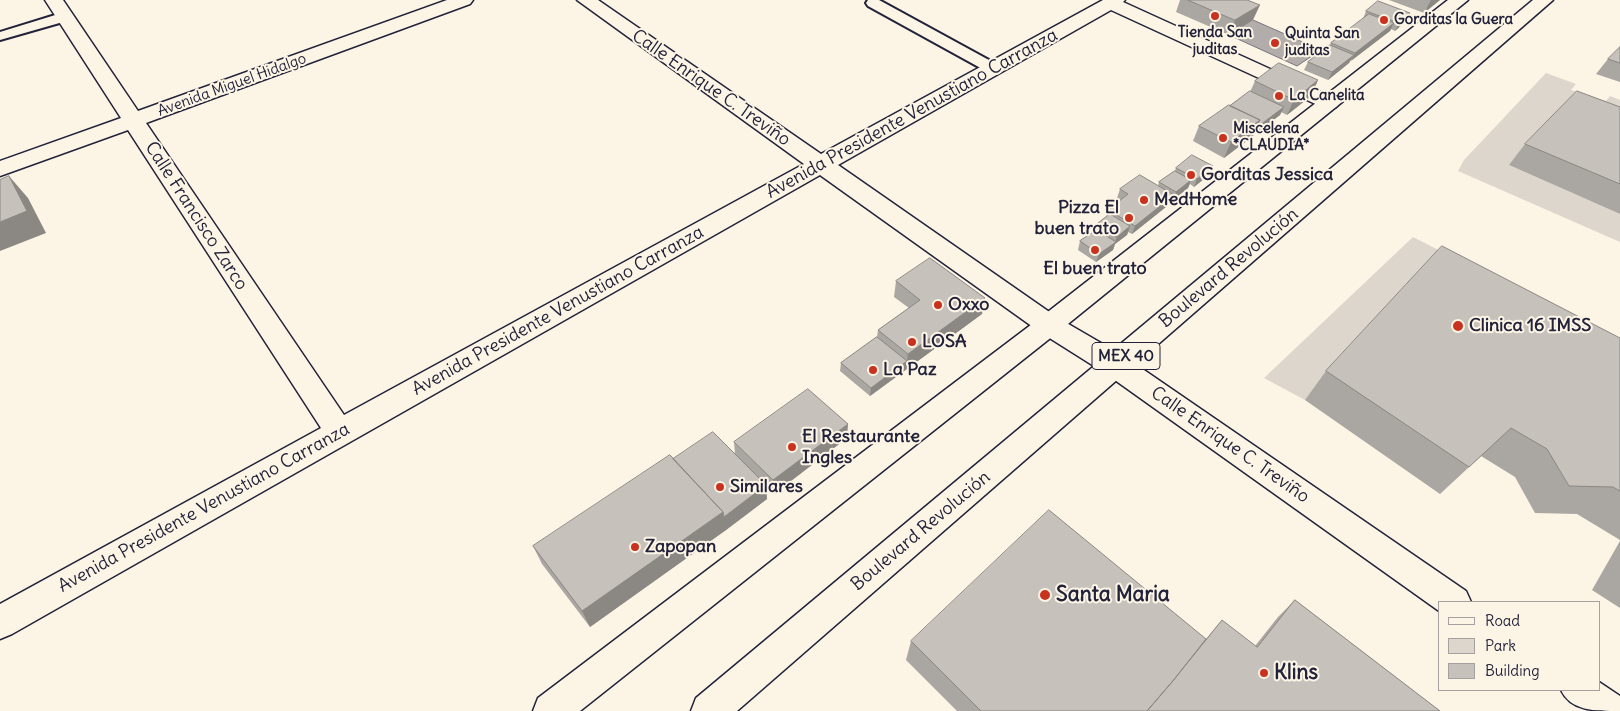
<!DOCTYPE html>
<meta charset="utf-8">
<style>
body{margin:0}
#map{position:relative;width:1620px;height:711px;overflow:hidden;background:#fcf5e5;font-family:Delius,sans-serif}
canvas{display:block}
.legend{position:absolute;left:1438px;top:601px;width:162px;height:90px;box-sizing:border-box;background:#fcf5e5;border:1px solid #a5a1a1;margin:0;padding:6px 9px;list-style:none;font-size:15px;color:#22223b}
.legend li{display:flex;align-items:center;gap:10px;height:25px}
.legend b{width:25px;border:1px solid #a5a1a1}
</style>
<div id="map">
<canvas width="1620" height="711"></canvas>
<ul class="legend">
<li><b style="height:6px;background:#fcf5e5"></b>Road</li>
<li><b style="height:14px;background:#dcd6cc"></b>Park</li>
<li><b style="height:14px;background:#c6c1bb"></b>Building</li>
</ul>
</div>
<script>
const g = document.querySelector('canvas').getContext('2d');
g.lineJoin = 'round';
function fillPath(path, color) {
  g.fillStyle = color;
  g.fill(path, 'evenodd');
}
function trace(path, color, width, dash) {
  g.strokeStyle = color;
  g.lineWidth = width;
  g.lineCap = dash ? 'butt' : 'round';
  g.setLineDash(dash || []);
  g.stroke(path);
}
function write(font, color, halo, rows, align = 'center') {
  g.font = font + ' Delius,sans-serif';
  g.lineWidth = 4;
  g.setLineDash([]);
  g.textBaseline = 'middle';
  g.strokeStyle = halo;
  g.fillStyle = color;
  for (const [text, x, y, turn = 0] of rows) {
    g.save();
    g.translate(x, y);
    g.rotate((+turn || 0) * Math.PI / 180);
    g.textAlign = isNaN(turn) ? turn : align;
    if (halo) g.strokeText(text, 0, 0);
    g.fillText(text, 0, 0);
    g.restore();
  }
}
fillPath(new Path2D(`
 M1546,73L1576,84L1571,90L1606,101L1610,96L1620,100V135L1509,165L1620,214V242L1458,171L1464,160Z
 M1413,237L1537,300L1305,400L1264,378Z`), '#dcd6cc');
const water = new Path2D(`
 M1253,20L1321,50L1297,66L1229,35Z`);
fillPath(water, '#b2adab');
trace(water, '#78757e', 1);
const lane = new Path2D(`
 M868,0H879L998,65L1000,68L998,71H986L868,6L866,3Z
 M65,12L73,17L70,20L0,40V32Z`);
const street = new Path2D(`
 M45,0H63L138,111L447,0H473L470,4L146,123L344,415L804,164L577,0H598L821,154L1103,0H1125L1123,2L1336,99L1339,103L1336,107L1329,109L1322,107L1111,10L838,165L1058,318L1125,357L1466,591L1471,602H1439V611L1105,373L1040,332L820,175L12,634L0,639V604L321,428L128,130L0,176V161L121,118Z
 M1599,682L1620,696V711C1594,711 1571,711 1561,690H1599Z`);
const primary = new Path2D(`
 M1448,0H1468L1058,332L580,711H533L538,698L1040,318Z
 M1533,0H1553L737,711H691L696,698Z`);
trace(lane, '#22223b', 4);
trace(street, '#22223b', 3);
trace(primary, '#22223b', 3);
fillPath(lane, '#fcf5e5');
fillPath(street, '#fcf5e5');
fillPath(primary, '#fcf5e5');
fillPath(new Path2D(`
 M1180,0H1247L1253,20L1229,35L1176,12Z
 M1389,0H1440L1424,13Z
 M1366,11L1410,13L1406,21L1395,31L1391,29L1390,31L1350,61L1349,63L1328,80L1304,70L1308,62L1330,46L1331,43L1363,19Z
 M1620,47V82L1596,74L1608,59Z
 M1318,80L1311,96L1287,115L1281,112L1280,115L1256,133L1255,132L1253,136L1224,158L1193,141L1199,126L1250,92L1255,81Z
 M1620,107V214L1509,165L1525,144Z
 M1176,168L1210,174L1194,187L1190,184L1188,188L1173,200L1171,203L1132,234L1128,232L1127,235L1115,244L1113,250L1096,262L1078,250L1080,241L1093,232L1096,225L1106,217L1108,210L1121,200L1117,198L1120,189L1158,186L1159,182L1175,171Z
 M896,281L982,314L870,396L840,371L841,363L877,337L878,330L909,308L894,297Z
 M1620,338V540L1577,514L1535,513L1515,477L1481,456L1440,494L1305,400L1326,371Z
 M847,438L774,494L766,487L767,499L726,530L590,627L542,564L533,546L673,459L735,454L734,442Z
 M1620,541V608L1592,590Z
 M1295,600L1440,711H957L906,660L911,641L1206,639L1222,620L1255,646L1278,617Z`), '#aaa6a1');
fillPath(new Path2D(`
 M1431,0H1440L1424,13Z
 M1260,5L1253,20L1229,35L1235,20Z
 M1410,13L1406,21L1395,31L1399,23Z
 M1394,23L1390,31L1351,61L1355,53Z
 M1354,55L1349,63L1328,80L1332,72Z
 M1318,80L1311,96L1287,115L1294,100Z
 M1284,107L1280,115L1256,133L1260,125Z
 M1260,120L1253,136L1224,158L1231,142Z
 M1213,166L1210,174L1194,187L1197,179Z
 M9,176L28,198L46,233L0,251V222Z
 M1191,180L1188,188L1173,200L1176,192Z
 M1174,195L1171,203L1132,234L1135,226Z
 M1130,226L1127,235L1115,244L1113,250L1096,262L1099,254L1115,242L1117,237Z
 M985,298L982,314L870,396L871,388L907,361L908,354Z
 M848,424L847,438L774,494L773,480Z
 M766,485L767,499L726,530L590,627L582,611L723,512Z`), '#8b8783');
const building = new Path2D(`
 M1188,0H1247L1260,5L1235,20Z
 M1378,1L1410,13L1399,23L1366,11Z
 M1369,14L1394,23L1355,53L1331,43Z
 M1330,45L1354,55L1332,72L1308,62Z
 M1620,47V63L1608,59Z
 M1279,63L1318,80L1294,100L1255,81Z
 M1250,91L1284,107L1260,125L1258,124L1260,120L1230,106Z
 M1577,91L1620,107V184L1525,144Z
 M1229,105L1260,120L1231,142L1199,126Z
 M1192,155L1213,166L1197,179L1176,168Z
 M1175,171L1191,180L1176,192L1159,182Z
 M1140,175L1174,195L1135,226L1108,210L1128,194L1120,189Z
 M9,176L27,211L0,222V180Z
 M1110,214L1130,226L1117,237L1096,225Z
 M1097,230L1116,242L1099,254L1080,241Z
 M1442,246L1620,338V491L1613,487L1569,486L1547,449L1511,428L1469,467L1326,371Z
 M930,258L985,298L908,354L878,330L920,300L896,281Z
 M877,337L907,361L871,388L841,363Z
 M808,389L848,424L773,480L734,442Z
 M713,432L766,485L724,517L723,512L673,459Z
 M670,455L723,512L582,611L533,546Z
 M1049,510L1206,639L1172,682L1147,711H981L911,641Z
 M1295,600L1440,711H1147L1172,682L1222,620L1257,647Z`);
fillPath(building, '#c6c1bb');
trace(building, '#8b8783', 1);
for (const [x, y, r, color] of [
 [1215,16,5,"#c8321e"],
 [1384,20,5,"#c8321e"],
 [1275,43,5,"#c8321e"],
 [1279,96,5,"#c8321e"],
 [1223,138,5,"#c8321e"],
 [1191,175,5,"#c8321e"],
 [1144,200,5,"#c8321e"],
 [1129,218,5,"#c8321e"],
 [1095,250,5,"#c8321e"],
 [938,305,5,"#c8321e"],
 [1458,326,6,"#c8321e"],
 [912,342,5,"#c8321e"],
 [873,370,5,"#c8321e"],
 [792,447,5,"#c8321e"],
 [720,487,5,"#c8321e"],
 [635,547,5,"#c8321e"],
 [1045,595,6,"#c8321e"],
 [1264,673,5,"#c8321e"]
]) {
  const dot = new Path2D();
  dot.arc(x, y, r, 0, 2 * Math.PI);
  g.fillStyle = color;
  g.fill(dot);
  trace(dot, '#fcf5e5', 2);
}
write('bold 15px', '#22223b', '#fcf5e5', [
 ["Gorditas la Guera",1394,20],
 ["Tienda San",1215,33,"center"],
 ["juditas",1215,50,"center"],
 ["Quinta San",1285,34],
 ["juditas",1285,51],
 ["La Canelita",1289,96],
 ["Miscelena",1233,129],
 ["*CLAUDIA*",1233,146]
], 'left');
write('15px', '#22223b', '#fcf5e5', [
 ["Avenida Miguel Hidalgo",232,85,-20]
]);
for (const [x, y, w] of [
 [1126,356,68]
]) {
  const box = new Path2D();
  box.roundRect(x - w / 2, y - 13.5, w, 27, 4);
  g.fillStyle = '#fcf5e5';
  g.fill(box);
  trace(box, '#22223b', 1);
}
write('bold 16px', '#22223b', null, [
 ["MEX 40",1126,356]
]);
write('18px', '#22223b', '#fcf5e5', [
 ["Calle Enrique C. Treviño",711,88,35],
 ["Avenida Presidente Venustiano Carranza",912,114,-29],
 ["Calle Francisco Zarco",196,216,57],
 ["Boulevard Revolución",1229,268,-40],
 ["Avenida Presidente Venustiano Carranza",558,311,-29],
 ["Calle Enrique C. Treviño",1230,445,35],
 ["Avenida Presidente Venustiano Carranza",204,508,-29],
 ["Boulevard Revolución",921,531,-40]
]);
write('bold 18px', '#22223b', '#fcf5e5', [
 ["Gorditas Jessica",1201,175],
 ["MedHome",1154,200],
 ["Pizza El",1119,208,"right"],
 ["buen trato",1119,229,"right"],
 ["El buen trato",1095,269,"center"],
 ["Oxxo",948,305],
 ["Clinica 16 IMSS",1469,326],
 ["LOSA",922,342],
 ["La Paz",883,370],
 ["El Restaurante",802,437],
 ["Ingles",802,458],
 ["Similares",730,487],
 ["Zapopan",645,547]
], 'left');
write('bold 21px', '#22223b', '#fcf5e5', [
 ["Santa Maria",1056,595],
 ["Klins",1274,673]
], 'left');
</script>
